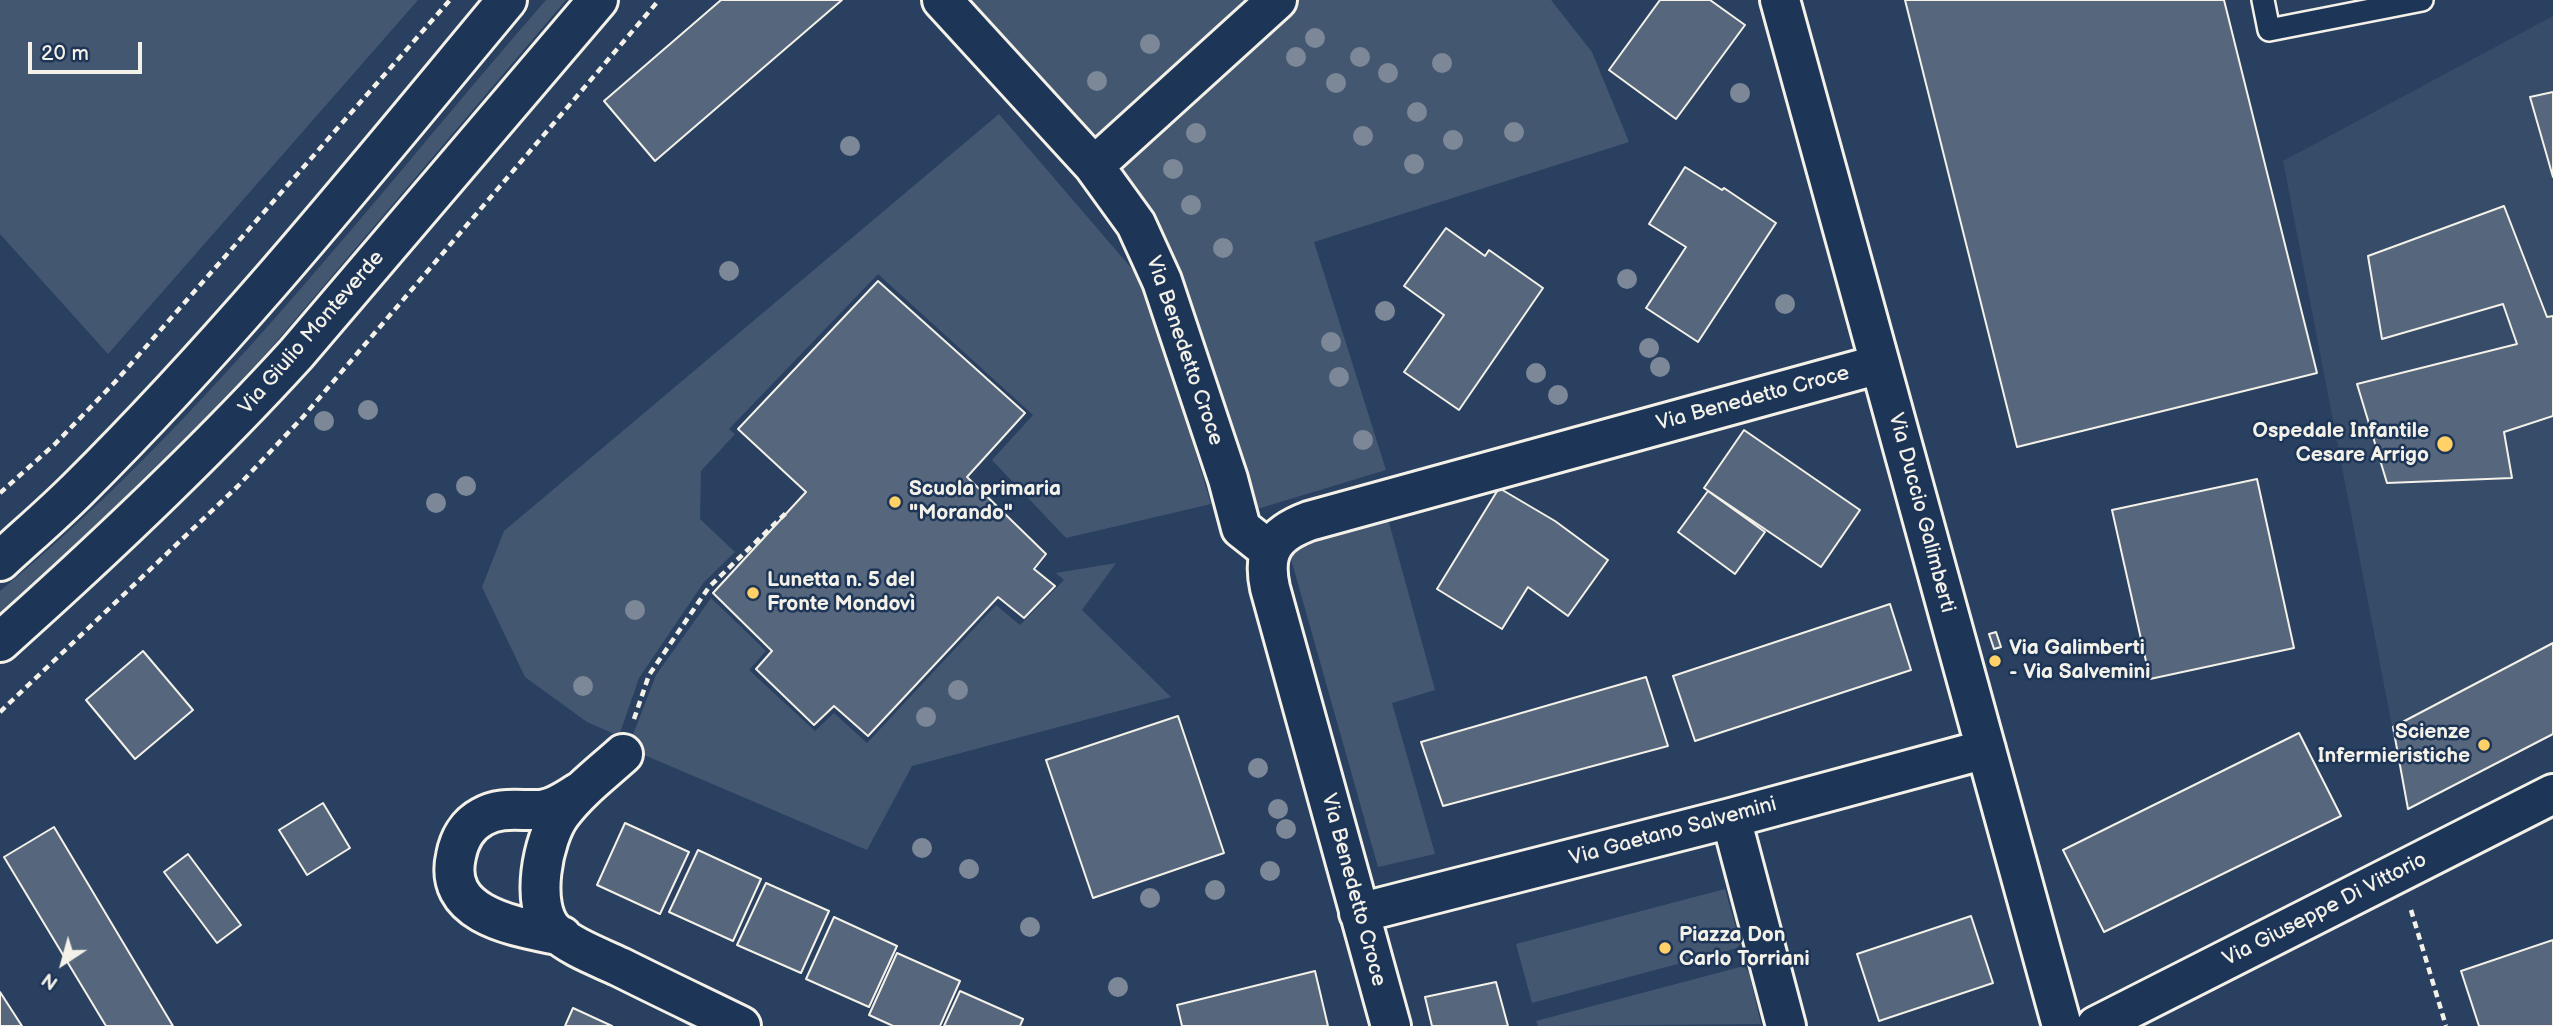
<!DOCTYPE html>
<meta charset="utf-8">
<style>
body{margin:0}
#map{position:relative;width:2553px;height:1026px;overflow:hidden;background:#2a4060;font-family:"Balsamiq Sans",sans-serif}
canvas{display:block}
.north{position:absolute;left:28px;top:928px;width:70px;height:70px;-webkit-text-stroke:5px #1d3557;paint-order:stroke;rotate:216deg;font-size:19px;font-weight:700;line-height:28px;text-align:center;color:#f4f1e8}
.north::after{content:'';display:block;margin:auto;width:24px;height:32px;background:#f4f1e8;clip-path:polygon(50% 0,100% 100%,50% 72%,0 100%)}
.scale{position:absolute;left:28px;top:42px;width:114px;height:32px;box-sizing:border-box;border:4px solid #f4f1e8;border-top:0;padding-left:9px;font-size:21px;line-height:24px;white-space:nowrap;color:#f4f1e8;-webkit-text-stroke:5px #1d3557;paint-order:stroke}
</style>
<div id="map">
<canvas width="2553" height="1026"></canvas>
<div class="north">N</div>
<div class="scale">20 m</div>
</div>
<script>
const g = document.querySelector('canvas').getContext('2d');
g.lineJoin = 'round';
function fillPath(path, color) {
  g.fillStyle = color;
  g.fill(path, 'evenodd');
}
function trace(path, color, width, dash) {
  g.strokeStyle = color;
  g.lineWidth = width;
  g.lineCap = dash ? 'butt' : 'round';
  g.setLineDash(dash || []);
  g.stroke(path);
}
function write(font, color, halo, rows, align = 'center') {
  g.font = font + ' "Balsamiq Sans",sans-serif';
  g.lineWidth = 5;
  g.setLineDash([]);
  g.textBaseline = 'middle';
  g.strokeStyle = halo;
  g.fillStyle = color;
  for (const [text, x, y, turn = 0] of rows) {
    g.save();
    g.translate(x, y);
    g.rotate((+turn || 0) * Math.PI / 180);
    g.textAlign = isNaN(turn) ? turn : align;
    if (halo) g.strokeText(text, 0, 0);
    g.fillText(text, 0, 0);
    g.restore();
  }
}
fillPath(new Path2D(`
 M2553,16V734L2408,809L2283,161Z`), '#374c69');
fillPath(new Path2D(`
 M0,0H418L108,354L0,234Z
 M546,0H566L265,355L201,422L95,526L60,561L0,613V591C208,419 370,202 546,0Z
 M954,0H1272L1096,159Z
 M1298,0H1551L1592,52L1629,142L1314,242L1386,470L1247,512L1106,171Z
 M999,114L1145,284L1211,504L1066,538L992,460L1033,415L878,274L729,429L735,434L701,471L700,519L735,552L704,582L639,678L619,736L587,722L525,677L482,587L504,531Z
 M1388,519L1435,690L1392,703L1435,854L1378,867L1287,545Z
 M1116,563L1082,610L1171,697L912,766L867,850L642,754L644,746L631,740L656,675L711,598L766,651L749,670L815,731L834,713L867,743L996,605L1020,625L1064,580L1056,573Z
 M1725,889L1739,939L1740,944L1737,948L1532,1003L1516,944Z
 M1744,966L1749,973L1761,1024L1538,1026L1536,1021Z`), '#445771');
const building = new Path2D(`
 M721,0H842L655,161L604,101Z
 M1660,0H1710L1745,25L1676,119L1609,70Z
 M1905,0H2224L2317,373L2017,447Z
 M2553,92V177L2530,97Z
 M1685,167L1722,190L1724,188L1776,223L1698,342L1646,308L1686,247L1649,224Z
 M2504,206L2547,317L2553,316V416L2504,432L2512,478L2387,483L2357,384L2517,344L2503,304L2382,339L2368,256Z
 M1446,228L1485,256L1489,250L1543,288L1459,410L1404,372L1444,315L1404,286Z
 M878,281L1025,413L967,477L1046,554L1034,569L1055,586L1024,618L998,597L868,736L834,706L814,725L756,669L772,651L713,593L806,492L738,429Z
 M1744,430L1860,510L1821,567L1704,488Z
 M2257,479L2294,648L2150,679L2112,510Z
 M1499,488L1555,521L1608,560L1568,616L1528,587L1502,629L1437,589Z
 M1708,491L1765,532L1735,574L1678,532Z
 M1890,604L1911,670L1695,741L1673,676Z
 M1996,632L2001,647L1994,649L1989,634Z
 M2553,643V734L2408,809L2393,727Z
 M143,651L193,710L135,759L86,700Z
 M1646,677L1668,746L1443,806L1421,742Z
 M1178,716L1224,853L1093,898L1046,760Z
 M2299,733L2341,816L2104,932L2063,850Z
 M323,803L350,848L307,875L279,830Z
 M625,823L689,852L660,914L597,885Z
 M54,827L173,1026H106L4,857Z
 M698,850L761,879L733,941L669,912Z
 M188,854L241,925L217,943L164,872Z
 M766,883L829,911L801,973L737,945Z
 M1971,916L1993,983L1879,1021L1857,954Z
 M834,917L897,946L869,1007L806,979Z
 M2553,940V1026H2479L2461,971Z
 M897,953L960,981L940,1026H893L869,1015Z
 M1315,971L1328,1026H1182L1177,1005Z
 M1496,982L1508,1026H1432L1425,997Z
 M960,991L1023,1019L1020,1026H944Z
 M0,992L22,1026H0Z
 M573,1008L612,1026H565Z`);
fillPath(building, '#56677d');
trace(building, '#f4f1e8', 2);
const lane = new Path2D(`
 M2263,0L2269,30L2422,0`);
const street = new Path2D(`
 M942,0L1094,166L1136,224L1162,281L1228,479L1241,528L1270,551
 M1780,0L2062,1026
 M1094,166L1277,0
 M623,754C602,773 578,791 561,814C543,838 529,907 554,931C571,947 599,957 620,967C660,987 700,1006 741,1026
 M1731,818L1786,1026
 M1359,913L1731,818L1986,749
 M562,936C521,927 442,918 456,856C459,840 467,825 482,817C500,806 520,811 540,810C554,809 567,800 579,792
 M1391,1026L1270,588C1262,551 1274,534 1309,521L1880,364
 M2096,1026L2553,794`);
const secondary = new Path2D(`
 M0,561C26,537 53,514 78,489C232,336 368,167 507,0
 M0,642C103,550 203,456 296,354L598,0`);
trace(lane, '#f4f1e8', 26);
trace(street, '#f4f1e8', 44);
trace(secondary, '#f4f1e8', 44);
trace(new Path2D(`
 M0,493L55,444L115,382L450,0
 M0,712L237,487L303,417L659,0
 M634,719L649,675L709,587L787,512
 M2411,910L2446,1026`), '#f4f1e8', 4.5, [7, 5]);
trace(lane, '#1d3557', 21);
trace(street, '#1d3557', 38);
trace(secondary, '#1d3557', 38);
g.fillStyle = '#7c8897';
for (const [x, y] of [
 [1315,38],
 [1150,44],
 [1296,57],
 [1360,57],
 [1442,63],
 [1388,73],
 [1097,81],
 [1336,83],
 [1740,93],
 [1417,112],
 [1514,132],
 [1196,133],
 [1363,136],
 [1453,140],
 [850,146],
 [1414,164],
 [1173,169],
 [1191,205],
 [1223,248],
 [729,271],
 [1627,279],
 [1785,304],
 [1385,311],
 [1331,342],
 [1649,348],
 [1660,367],
 [1536,373],
 [1339,377],
 [1558,395],
 [368,410],
 [324,421],
 [1363,440],
 [466,486],
 [436,503],
 [635,610],
 [583,686],
 [958,690],
 [926,717],
 [1258,768],
 [1278,809],
 [1286,829],
 [922,848],
 [969,869],
 [1270,871],
 [1215,890],
 [1150,898],
 [1030,927],
 [1118,987]
]) {
  g.beginPath();
  g.arc(x, y, 10, 0, 2 * Math.PI);
  g.fill();
}
for (const [x, y, r, color] of [
 [2445,444,9,"#ffd166"],
 [895,502,7,"#ffd166"],
 [753,593,7,"#ffd166"],
 [1995,661,7,"#ffd166"],
 [2484,745,7,"#ffd166"],
 [1665,948,7,"#ffd166"]
]) {
  const dot = new Path2D();
  dot.arc(x, y, r, 0, 2 * Math.PI);
  g.fillStyle = color;
  g.fill(dot);
  trace(dot, '#1d3557', 2.5);
}
write('21px', '#f4f1e8', '#1d3557', [
 ["Via Giulio Monteverde",312,333,-49],
 ["Via Benedetto Croce",1184,351,71],
 ["Via Benedetto Croce",1753,399,-15],
 ["Via Duccio Galimberti",1921,513,75],
 ["Via Gaetano Salvemini",1673,832,-15],
 ["Via Benedetto Croce",1353,890,75],
 ["Via Giuseppe Di Vittorio",2325,910,-27]
]);
write('bold 21px', '#f4f1e8', '#1d3557', [
 ["Ospedale Infantile",2429,432,"right"],
 ["Cesare Arrigo",2429,456,"right"],
 ["Scuola primaria",909,490],
 ["\"Morando\"",909,514],
 ["Lunetta n. 5 del",767,581],
 ["Fronte Mondovì",767,605],
 ["Via Galimberti",2009,649],
 ["- Via Salvemini",2009,673],
 ["Scienze",2470,733,"right"],
 ["Infermieristiche",2470,757,"right"],
 ["Piazza Don",1679,936],
 ["Carlo Torriani",1679,960]
], 'left');
</script>
